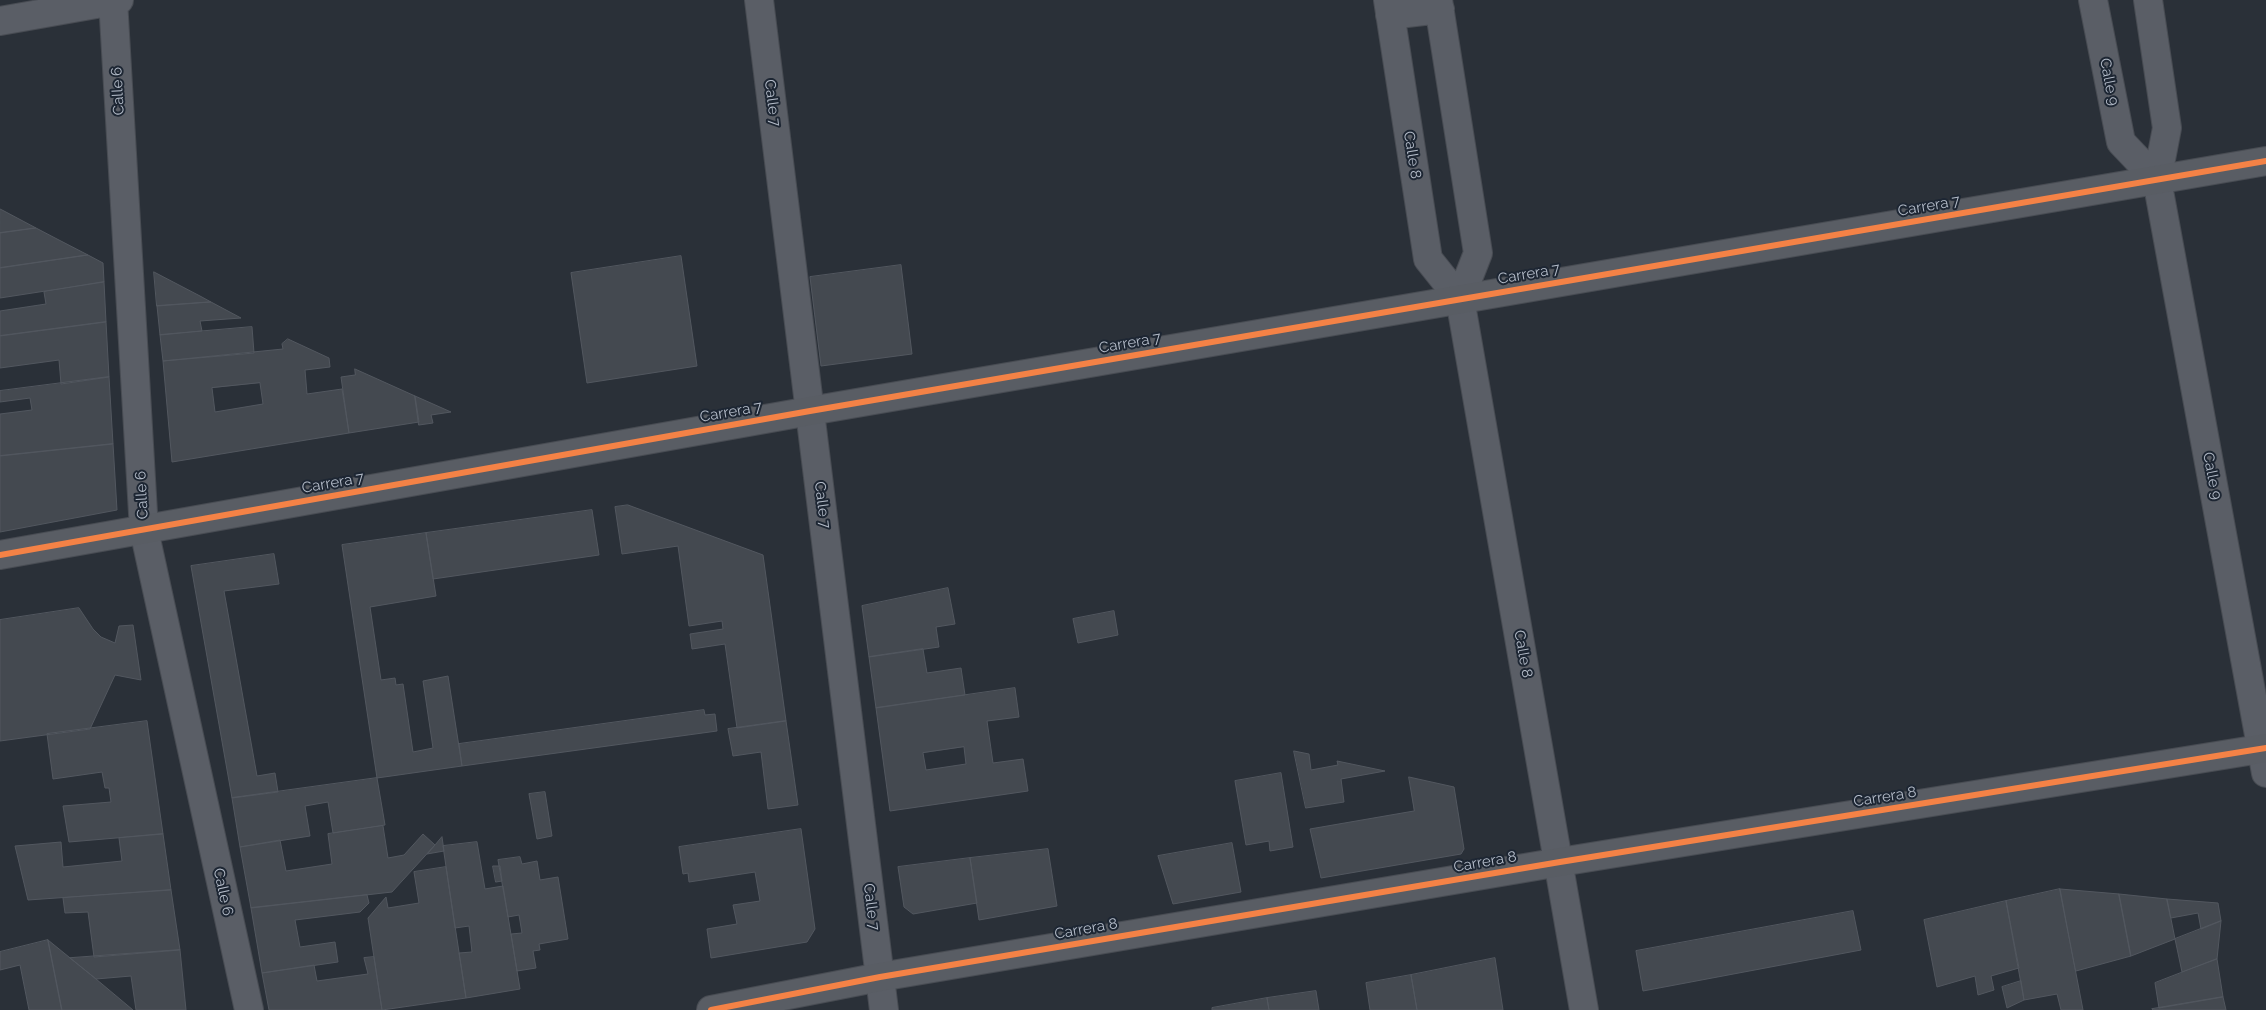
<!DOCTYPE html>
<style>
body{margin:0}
canvas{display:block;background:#2a3038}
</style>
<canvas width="2266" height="1010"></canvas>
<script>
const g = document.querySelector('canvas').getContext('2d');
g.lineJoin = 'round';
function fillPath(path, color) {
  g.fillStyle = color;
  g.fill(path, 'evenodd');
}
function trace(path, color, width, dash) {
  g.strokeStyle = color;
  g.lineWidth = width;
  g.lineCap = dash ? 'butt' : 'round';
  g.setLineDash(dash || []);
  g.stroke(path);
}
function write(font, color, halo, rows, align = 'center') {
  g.font = font + ' Raleway,sans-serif';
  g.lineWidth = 4;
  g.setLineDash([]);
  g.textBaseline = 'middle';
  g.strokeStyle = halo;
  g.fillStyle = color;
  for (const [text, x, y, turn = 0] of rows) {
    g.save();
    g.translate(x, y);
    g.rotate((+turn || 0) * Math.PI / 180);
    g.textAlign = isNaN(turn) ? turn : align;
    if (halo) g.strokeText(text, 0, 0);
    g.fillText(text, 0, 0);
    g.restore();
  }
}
const building = new Path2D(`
 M0,209L4,211L36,228L0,233Z
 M36,228L57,239L88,255L0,268V233Z
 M88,255L103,263L104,282L0,298V268Z
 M681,256L697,366L587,383L571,273Z
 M901,265L912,354L821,366L810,277Z
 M154,272L200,296L211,302L157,306Z
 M104,282L106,322L0,336V311L46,304L44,292Z
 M211,302L241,318L200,321L202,331L160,335L157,306Z
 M106,322L109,377L61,384L59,360L0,368V336Z
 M252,327L254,353L163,361L160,335Z
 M288,339L329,358L330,367L305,370L307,394L342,389L349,433L172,462L163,361L283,349L282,344ZM260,383L263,404L215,412L212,388Z
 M355,369L415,396L419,422L349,433L341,377L355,375Z
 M109,377L113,444L0,456V414L32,410L30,398L0,402V391Z
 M415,396L451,412L431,415L433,423L419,425Z
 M113,444L117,510L0,532V456Z
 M628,505L763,555L786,721L737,728L725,644L692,649L690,634L723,629L722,621L689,626L678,546L622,554L615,507Z
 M592,510L599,555L433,579L426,533Z
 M426,533L436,596L370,607L381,680L395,678L396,685L403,684L413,752L433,748L423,681L448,676L462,766L377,778L342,545Z
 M274,554L279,584L224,591L257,776L275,773L278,792L232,798L191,566Z
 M948,588L955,624L936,627L939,647L869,657L862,606Z
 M79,608L93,629L101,637L115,643L119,626L133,625L141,680L115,675L90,729L0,741V620Z
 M1114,611L1118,635L1078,643L1073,619Z
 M923,649L927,673L961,668L965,695L876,708L869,657Z
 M1015,688L1019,717L987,721L993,763L1023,759L1028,791L890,811L876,708ZM964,747L966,764L926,770L923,753Z
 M704,710L705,715L715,714L717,731L462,766L459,744Z
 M147,721L163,834L69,842L63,806L111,802L109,788H105L102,772L53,779L47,734Z
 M786,721L798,805L768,809L761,752L733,756L728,729Z
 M1294,751L1309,754L1311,770L1338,765L1337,761L1385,771L1341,779L1344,802L1306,808Z
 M1281,773L1293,847L1270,851L1269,841L1246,845L1235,781Z
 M1409,777L1454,787L1464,849L1461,854L1321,878L1310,829L1414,811Z
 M377,778L385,825L333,833L328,802L305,806L310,836L240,847L232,798Z
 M545,792L552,836L537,839L529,794Z
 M383,826L388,858L404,855L423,834L435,845L392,892L251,908L240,847L280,840L286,871L332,864L328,834Z
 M801,829L815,929L807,942L711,958L707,929L737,924L733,905L760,901L755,872L689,882L688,873L683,874L679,847Z
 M163,834L171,890L28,900L15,846L61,842L63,867L122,861L119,838Z
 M442,837L444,851L427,854L435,845Z
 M477,842L485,889L503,886L520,989L466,998L459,953L472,952L469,926L455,928L443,846Z
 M1232,843L1241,892L1173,904L1158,856Z
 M1048,849L1057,906L979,920L970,858Z
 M520,857L522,864L537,861L540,880L558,877L568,939L539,944L540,950L533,951L536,968L517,971L511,934L522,933L519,915L508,917L498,860Z
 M970,858L977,903L913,914L904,907L898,867Z
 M493,866H500L502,881L496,882Z
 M446,867L466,998L382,1010L368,918L386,897L388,908L419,903L414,872Z
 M2060,889L2069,937L2083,1010H2061L2057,994L2024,1000L2006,901Z
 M2060,889L2119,894L2131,956L2076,971Z
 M171,890L180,950L94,957L88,912L65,913L63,898Z
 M2119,894L2167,899L2175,939L2131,956Z
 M367,895L369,903L360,912L295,920L300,947L335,942L338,962L262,973L251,908Z
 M2167,899L2218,903L2221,921L2201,929L2198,913L2171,918Z
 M2006,901L2019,968L1991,976L1994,990L1978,995L1975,976L1937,987L1924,920Z
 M1853,911L1861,950L1643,991L1636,951Z
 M2221,921L2217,959L2182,972L2175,939Z
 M48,940L62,1010H29L20,965L0,970V952Z
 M48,940L96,979L133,1010H62Z
 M180,950L186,1010H136L131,976L96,979L70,958Z
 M374,957L382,1010H269L262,973L314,965L317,981L368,974L364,958Z
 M1495,958L1503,1010H1417L1411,975Z
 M2217,959L2223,997L2159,1008L2155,983Z
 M1411,975L1417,1010H1370L1366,983Z
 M2021,981L2024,1000L2007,1008L2002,987Z
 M1316,991L1319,1010H1269L1267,998Z
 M2223,997L2226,1010H2153L2152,1009Z
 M1267,998L1269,1010H1212V1008Z`);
fillPath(building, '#444950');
trace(building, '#52575f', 1);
const street = new Path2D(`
 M113,0L144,530L249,1010
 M759,0L884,1010
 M1388,0L1428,259L1460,299L1584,1010
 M1438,0L1478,253L1460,299
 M2093,0L2121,142L2157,180
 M2148,0L2167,128L2157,180L2266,773
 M1390,15L1440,9
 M0,21L119,0`);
const secondary = new Path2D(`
 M0,555L810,411L2266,161
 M711,1010L880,977L1560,862L2266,748`);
trace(street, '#484c53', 30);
trace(secondary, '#484c53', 30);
trace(street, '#5a5e66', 28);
trace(secondary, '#595d64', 28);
trace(new Path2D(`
 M0,555L810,411L2266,161
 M711,1010L880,977L1560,862L2266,748`), '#f48246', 6);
write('15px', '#b4bcc9', '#1d2633', [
 ["Calle 9",2109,82,79],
 ["Calle 6",118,91,-93],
 ["Calle 7",772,103,83],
 ["Calle 8",1412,155,81],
 ["Carrera 7",1929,206,-10],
 ["Carrera 7",1529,274,-10],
 ["Carrera 7",1130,343,-10],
 ["Carrera 7",731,412,-10],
 ["Calle 9",2212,476,79],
 ["Carrera 7",333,483,-10],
 ["Calle 6",142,495,-93],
 ["Calle 7",822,505,83],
 ["Calle 8",1523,654,80],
 ["Carrera 8",1885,797,-9],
 ["Carrera 8",1485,862,-10],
 ["Calle 6",223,892,78],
 ["Calle 7",871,907,83],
 ["Carrera 8",1086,929,-10]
]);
</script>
